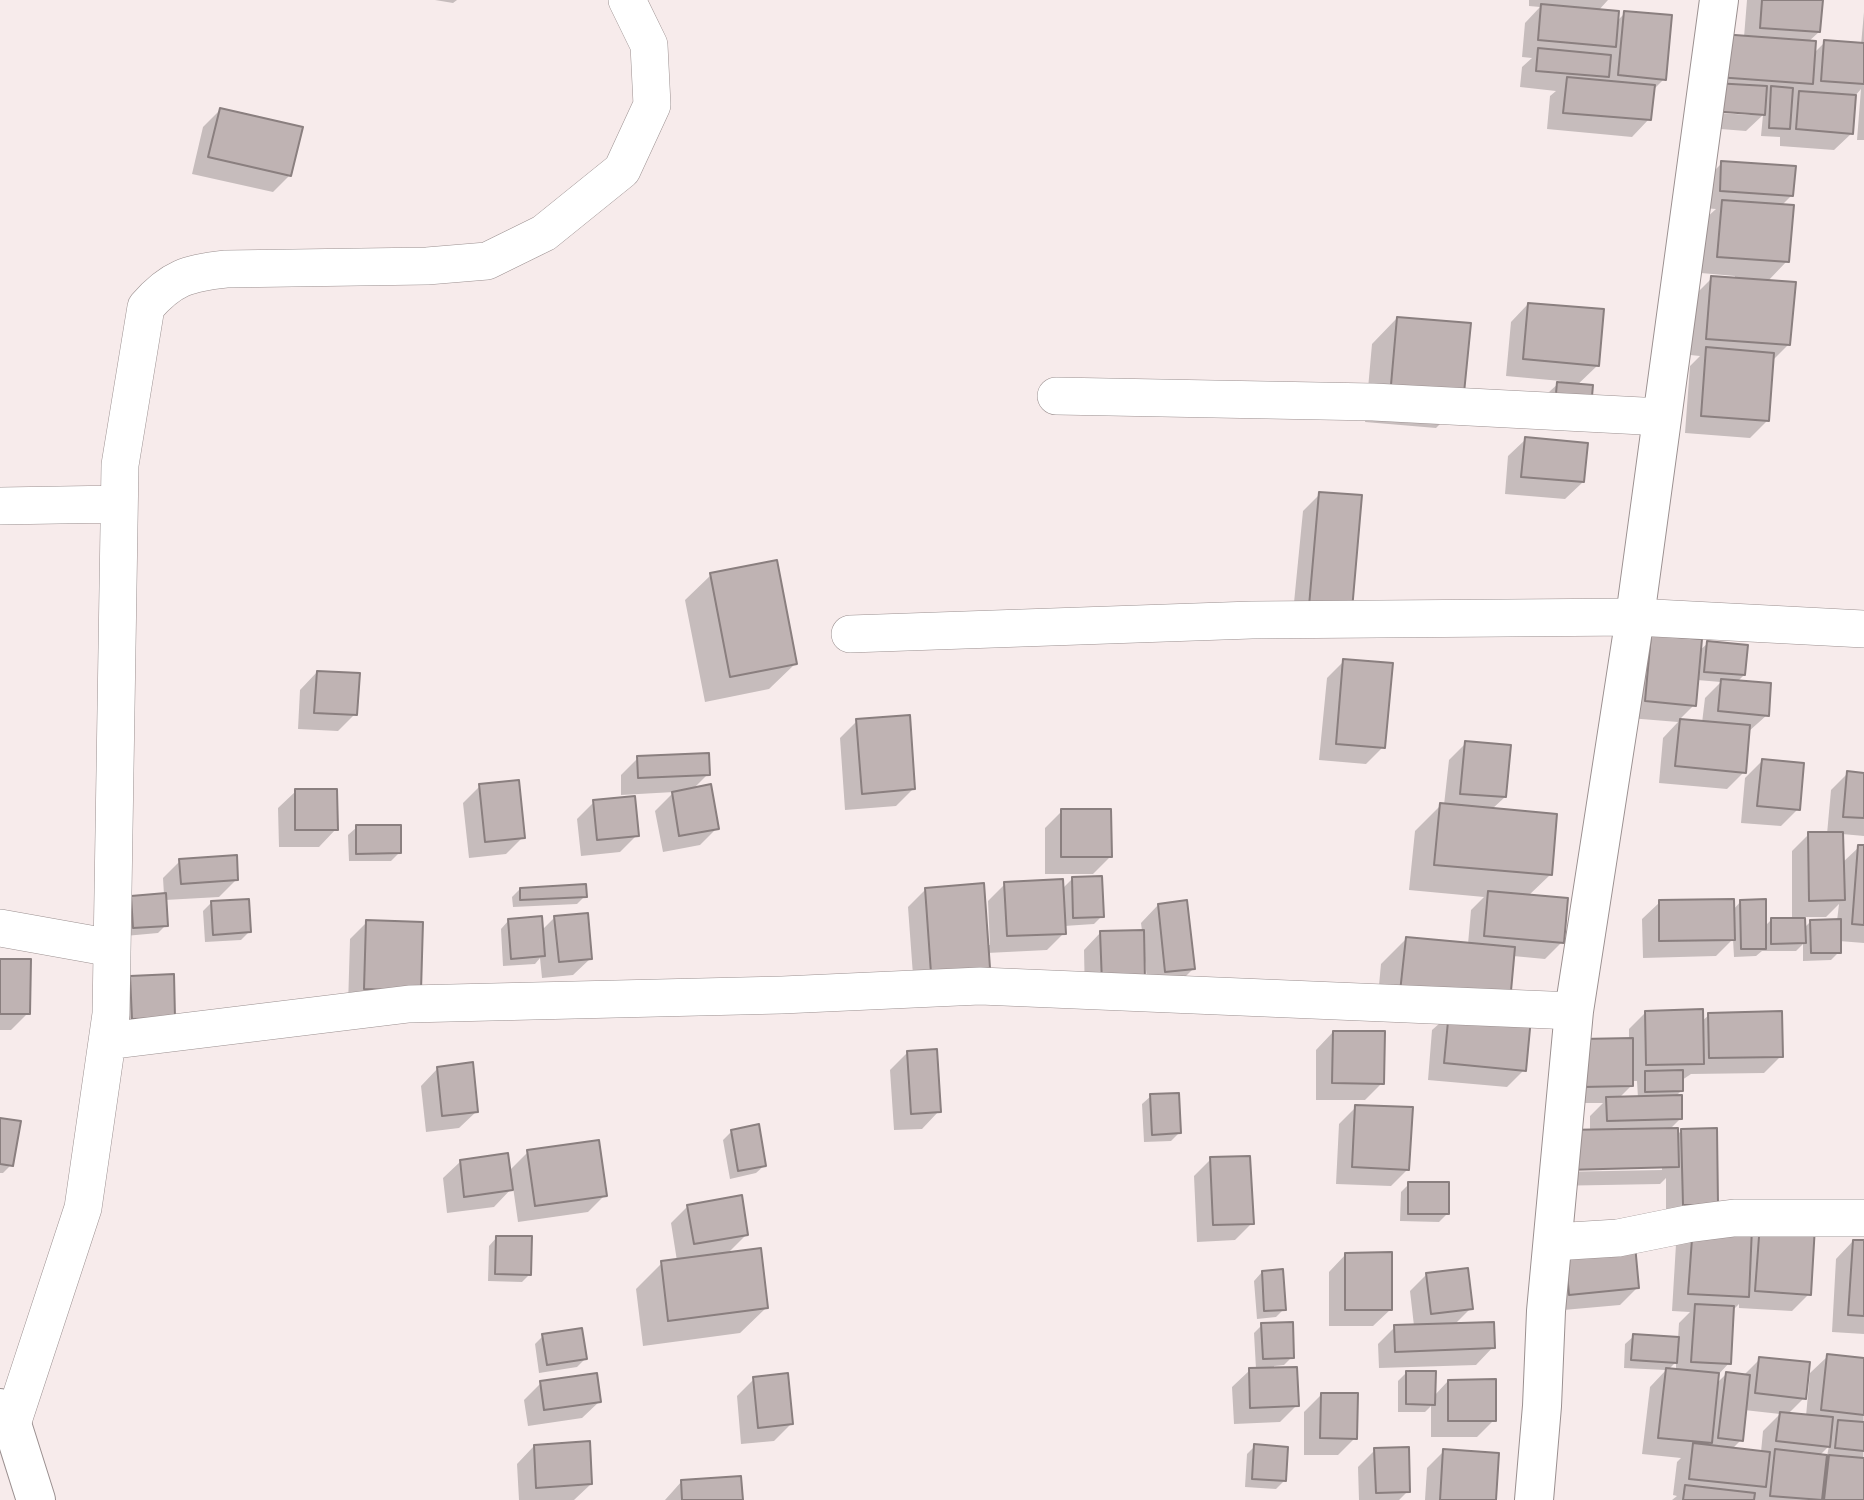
<!DOCTYPE html>
<style>
body{margin:0}
canvas{display:block;background:#f7ebeb}
</style>
<canvas width="1864" height="1500"></canvas>
<script>
const g = document.querySelector('canvas').getContext('2d');
g.lineJoin = 'round';
function fillPath(path, color) {
  g.fillStyle = color;
  g.fill(path, 'evenodd');
}
function trace(path, color, width, dash) {
  g.strokeStyle = color;
  g.lineWidth = width;
  g.lineCap = dash ? 'butt' : 'round';
  g.setLineDash(dash || []);
  g.stroke(path);
}
fillPath(new Path2D(`
 M435,0H457L453,3Z
 M1529,0H1608L1598,11L1616,22L1625,13L1664,79L1652,91L1649,119L1632,137L1547,129L1550,96L1556,91L1520,87L1522,67L1532,58L1522,57L1525,23L1540,7L1529,6Z
 M1747,0H1821L1819,32L1808,42H1814L1813,54L1825,42L1861,45L1864,12V140H1857L1861,89L1855,96L1852,133L1834,150L1780,146V137L1761,136L1763,115L1746,131L1695,127L1698,102L1706,94L1701,93L1704,53L1722,35L1744,37ZM1703,108L1750,112V115L1703,112Z
 M220,110L290,175L273,192L192,174L203,127Z
 M1722,163L1791,196L1781,206L1787,261L1767,282L1789,344L1772,361L1767,421L1750,438L1685,433L1690,366L1700,356L1690,355L1695,295L1712,278L1734,279L1735,276L1701,273L1705,219L1716,209L1703,208L1705,180Z
 M1528,304L1598,365L1548,413L1549,392L1561,381L1506,376L1511,322Z
 M1397,318L1462,402L1436,428L1365,422L1372,344Z
 M1526,439L1583,482L1565,499L1505,494L1508,456Z
 M1320,494L1350,609L1292,623L1303,511Z
 M711,575L795,664L769,689L705,702L685,600Z
 M1652,636L1699,651L1708,643L1744,675L1737,682L1767,715L1748,732L1744,772L1727,789L1659,783L1663,738L1678,722L1629,718ZM1697,680L1721,682L1705,698L1702,723L1679,720L1694,705Z
 M1344,661L1383,747L1366,764L1319,760L1327,678Z
 M317,672L355,714L338,731L298,729L300,690Z
 M857,721L913,789L896,806L845,810L840,738Z
 M1466,743L1505,797L1492,809L1550,875L1528,896L1562,942L1545,959L1513,956L1493,1017L1524,1070L1507,1087L1428,1080L1432,1030L1440,1023L1376,1017L1381,964L1406,939L1468,944L1471,910L1484,897L1409,890L1415,831L1441,805H1444L1449,760Z
 M638,758L708,774L692,790L717,828L700,845L663,852L655,811L674,792L621,795V775Z
 M1762,761L1798,809L1781,826L1741,823L1745,778Z
 M1848,773L1864,774V836L1842,834V863L1859,847H1864V943L1839,941V952L1831,960L1803,961V944L1796,951H1762L1756,956L1734,957L1733,939L1716,956L1643,958L1642,919L1660,902L1733,910L1741,901L1764,927L1771,920H1792V851L1809,834H1827L1831,790ZM1839,904L1837,921H1811L1804,928V917H1826Z
 M480,786L523,837L506,854L469,858L463,803Z
 M296,791L336,829L319,847H279L278,808Z
 M594,802L637,835L620,852L581,856L577,819Z
 M1062,811L1110,857L1093,874H1045V828Z
 M357,827L399,853L391,861H349L348,835Z
 M180,861L237,879L219,897L165,900L166,925L158,933L125,936L132,897L164,895L163,878Z
 M1072,879L1102,916L1094,924L1064,926V933L1047,950L987,953L914,989L908,907L925,890L987,945H990L988,901L1005,884L1062,889Z
 M520,889L585,896L577,904L513,907L512,897Z
 M211,903L249,932L241,940L205,942L203,911Z
 M1158,905L1193,969L1176,986L1148,989L1145,960H1142L1085,999L1084,950L1101,932L1142,931L1141,923Z
 M555,917L591,958L573,975L542,978L540,958L535,964L503,966L501,929L509,920L541,931Z
 M367,922L419,990L348,1006L350,939Z
 M0,960L28,1013L11,1030H0Z
 M131,978L173,1017L115,1036L114,995Z
 M1701,1011V1022L1709,1015L1780,1013L1781,1056L1764,1073L1691,1074L1682,1080V1090L1675,1097H1680V1119L1669,1130H1676V1136L1682,1130L1715,1129L1716,1204L1699,1221L1666,1222V1178L1660,1184L1548,1186V1149L1565,1132L1590,1131V1116L1603,1103H1566L1565,1058L1582,1041L1629,1040V1029L1646,1012ZM1632,1081H1637L1638,1098H1619L1632,1085ZM1662,1166V1170L1556,1172V1168Z
 M1333,1032L1382,1083L1365,1100H1316V1050Z
 M907,1053L939,1111L922,1129L894,1130L890,1070Z
 M438,1068L477,1111L459,1128L426,1132L421,1086Z
 M1151,1096L1179,1133L1171,1141L1144,1142L1142,1104Z
 M1356,1107L1408,1169L1391,1186L1336,1184L1339,1124Z
 M0,1119L11,1165L3,1173H0Z
 M732,1131L765,1165L756,1173L730,1179L723,1140Z
 M528,1152L605,1195L588,1212L518,1222L513,1187L494,1207L447,1213L443,1178L461,1161L509,1171Z
 M1211,1159L1252,1223L1235,1240L1197,1242L1194,1176Z
 M1409,1184L1447,1214L1439,1222L1400,1221L1401,1192Z
 M688,1206L746,1235L726,1255L766,1308L740,1333L643,1346L636,1289L662,1263L677,1261L671,1223Z
 M1760,1225L1809,1294L1792,1311L1739,1308V1304L1732,1311L1729,1363L1718,1375L1716,1384L1726,1374L1743,1376L1760,1359L1804,1398L1788,1414L1806,1416L1810,1373L1828,1356L1864,1360L1863,1500H1672L1677,1496L1673,1495L1677,1462L1681,1458L1642,1454L1650,1387L1666,1370L1624,1368L1625,1344L1634,1336L1678,1339L1679,1323L1690,1312L1672,1311L1676,1244ZM1676,1362V1370H1668ZM1744,1410L1780,1414L1763,1431L1761,1452L1732,1449L1741,1440ZM1829,1446L1827,1456H1819Z
 M497,1237L530,1274L522,1282L488,1281L489,1246Z
 M1853,1241L1864,1242V1334L1832,1332L1836,1259Z
 M1346,1254L1391,1309L1373,1326H1329V1272Z
 M1549,1270L1637,1288L1620,1305L1552,1311Z
 M1262,1272L1284,1309L1276,1317L1257,1319L1254,1281Z
 M1427,1274L1471,1308L1454,1325L1493,1347L1476,1365L1379,1368L1378,1344L1395,1327L1414,1326L1410,1291Z
 M1262,1325L1292,1357L1284,1365L1274,1366V1369L1297,1405L1280,1422L1234,1424L1232,1387L1250,1370L1256,1369L1254,1333Z
 M543,1336L585,1359L577,1367L539,1373L535,1344Z
 M1406,1373L1434,1396L1448,1381L1494,1420L1477,1437H1431V1406L1425,1412H1398V1381Z
 M754,1379L791,1424L774,1441L741,1444L737,1396Z
 M541,1383L600,1401L582,1418L528,1426L524,1400Z
 M1321,1395L1355,1438L1338,1455H1304V1412Z
 M534,1446L591,1484L574,1500H519L517,1464Z
 M1255,1446L1284,1481L1276,1489L1245,1487L1247,1454Z
 M1375,1450L1408,1491L1399,1500H1359L1358,1467Z
 M1444,1451L1494,1500H1425L1427,1468Z
 M682,1481L741,1500H665Z`), '#0003');
const building = new Path2D(`
 M1762,0H1823L1820,32L1760,28Z
 M1541,4L1619,11L1616,47L1538,40Z
 M1624,11L1672,15L1666,80L1618,75Z
 M1721,34L1816,41L1813,84L1717,77Z
 M1824,40L1864,43V84L1821,81Z
 M1538,48L1611,55L1609,77L1536,71Z
 M1567,77L1655,85L1651,120L1563,113Z
 M1714,83L1767,86L1765,115L1711,111Z
 M1771,86L1793,88L1790,129L1769,128Z
 M1799,91L1856,95L1853,134L1796,129Z
 M220,108L303,127L291,176L208,157Z
 M1721,161L1796,166L1793,196L1720,191Z
 M1722,200L1794,205L1789,262L1717,257Z
 M1711,276L1796,282L1790,345L1706,339Z
 M1528,303L1604,309L1599,366L1523,359Z
 M1397,317L1471,323L1463,403L1390,396Z
 M1706,347L1774,353L1769,421L1701,416Z
 M1557,382L1593,385L1591,408L1555,405Z
 M1525,437L1588,443L1584,482L1521,477Z
 M1319,492L1362,495L1352,610L1309,606Z
 M777,560L797,664L730,677L710,573Z
 M1651,635L1702,639L1696,706L1645,701Z
 M1707,641L1748,645L1745,675L1704,672Z
 M1343,659L1393,663L1385,748L1336,744Z
 M317,671L360,673L357,715L314,713Z
 M1721,679L1771,683L1769,716L1718,711Z
 M910,715L915,789L862,794L856,719Z
 M1680,719L1750,725L1746,773L1675,766Z
 M1465,741L1511,745L1506,797L1460,794Z
 M709,753L710,775L638,778L637,756Z
 M1762,759L1804,763L1800,810L1757,806Z
 M1847,771L1864,773V818L1843,817Z
 M519,780L525,838L485,842L479,784Z
 M711,784L719,829L679,836L672,792Z
 M295,789H337L338,830H295Z
 M635,796L639,836L597,840L593,800Z
 M1440,803L1557,814L1552,875L1434,865Z
 M1061,809H1111L1112,857H1061Z
 M356,825H401V853L356,854Z
 M1808,832H1843L1845,900L1809,901Z
 M1858,845H1864V925L1852,924Z
 M237,855L238,880L181,884L179,859Z
 M1102,876L1104,917L1073,918L1072,877Z
 M1063,879L1066,934L1007,936L1004,882Z
 M984,883L990,968L931,973L925,888Z
 M586,884L587,897L520,900V888Z
 M1488,891L1568,898L1564,943L1484,936Z
 M166,893L168,926L133,928L131,896Z
 M249,899L251,932L213,935L211,901Z
 M1734,899L1735,940L1659,941V900Z
 M1766,899V949H1741L1740,900Z
 M1187,900L1195,969L1165,972L1158,904Z
 M588,913L592,959L559,962L554,916Z
 M542,916L545,956L511,959L508,919Z
 M1771,918H1805L1806,943L1771,944Z
 M1841,919V953H1811L1810,920Z
 M366,920L423,922L421,991L364,989Z
 M1144,930L1145,982L1102,983L1100,931Z
 M1406,937L1515,947L1510,1002L1400,992Z
 M0,959H31L30,1014H0Z
 M174,974L175,1018L132,1019L130,976Z
 M1703,1009L1704,1064L1646,1065L1645,1011Z
 M1449,1011L1531,1018L1526,1071L1444,1063Z
 M1782,1011L1783,1057L1709,1058L1708,1013Z
 M1333,1031H1385L1384,1084L1332,1083Z
 M1633,1038V1086L1582,1087L1581,1039Z
 M937,1049L941,1112L911,1114L907,1051Z
 M473,1062L478,1112L442,1116L437,1067Z
 M1683,1070V1091L1645,1092V1071Z
 M1179,1093L1181,1133L1152,1135L1150,1094Z
 M1682,1095V1119L1607,1121L1606,1097Z
 M1355,1105L1413,1107L1409,1170L1352,1167Z
 M0,1118L21,1121L13,1166L0,1164Z
 M759,1124L766,1166L738,1171L731,1130Z
 M1678,1128L1679,1167L1565,1170L1564,1130Z
 M1717,1128L1718,1205H1683L1681,1129Z
 M599,1140L607,1196L535,1206L527,1150Z
 M508,1153L513,1190L464,1197L460,1160Z
 M1250,1156L1254,1224L1213,1225L1210,1157Z
 M1408,1182H1449V1214H1408Z
 M742,1195L748,1235L694,1244L687,1205Z
 M1760,1223L1815,1226L1811,1295L1755,1291Z
 M1693,1225L1752,1228L1749,1297L1688,1294Z
 M496,1236H532L531,1275L495,1274Z
 M1853,1240H1864V1316L1848,1315Z
 M1635,1245L1639,1288L1569,1295L1565,1251Z
 M761,1248L768,1308L668,1321L661,1261Z
 M1392,1252V1310H1345V1253Z
 M1468,1268L1473,1309L1431,1314L1426,1273Z
 M1283,1269L1286,1310L1264,1311L1262,1271Z
 M1695,1304L1734,1306L1731,1364L1691,1362Z
 M1293,1322L1294,1358L1263,1359L1261,1323Z
 M1494,1322L1495,1348L1395,1352L1394,1325Z
 M582,1328L587,1359L547,1365L542,1334Z
 M1633,1334L1679,1337L1677,1363L1631,1360Z
 M1827,1354L1864,1358V1415L1821,1410Z
 M1759,1357L1810,1362L1806,1399L1755,1393Z
 M1297,1367L1299,1406L1250,1408L1249,1368Z
 M1666,1368L1719,1373L1712,1443L1658,1438Z
 M1406,1371H1436L1435,1405L1406,1404Z
 M1726,1372L1750,1375L1743,1441L1718,1438Z
 M597,1373L601,1402L544,1410L540,1381Z
 M788,1373L793,1424L758,1428L753,1377Z
 M1496,1379V1421H1448V1380Z
 M1321,1393H1358L1357,1439L1320,1438Z
 M1780,1412L1833,1417L1830,1447L1776,1441Z
 M1838,1420L1864,1422V1451L1835,1448Z
 M590,1441L592,1484L536,1488L534,1445Z
 M1693,1443L1770,1452L1766,1487L1689,1479Z
 M1254,1444L1288,1447L1286,1481L1252,1479Z
 M1409,1447L1410,1492L1376,1493L1374,1448Z
 M1443,1449L1499,1453L1496,1500H1440Z
 M1775,1449L1827,1455L1822,1500L1770,1496Z
 M1829,1455L1864,1458V1500H1824Z
 M741,1476L743,1500H682L681,1480Z
 M1685,1485L1755,1493L1754,1500H1683Z`);
fillPath(building, '#bfb3b3');
trace(building, '#8a7f7f', 2);
const minor = new Path2D(`
 M1056,396L1373,402L1662,417
 M0,506L119,504
 M850,634L1252,620L1635,617L1864,629
 M0,928L112,948
 M107,1041L409,1004L782,995L980,986L1574,1011
 M1553,1242L1618,1238L1687,1224L1734,1218H1864
 M12,1424L83,1208L111,1014L120,465L146,307C171,278 188,273 226,269L427,266L487,261L544,233L622,170L652,105L649,45L627,0`);
const tertiary = new Path2D(`
 M0,1408L12,1424L36,1500
 M1534,1500L1542,1406L1546,1311L1574,1011L1635,617L1719,0`);
trace(minor, '#9b9090', 38);
trace(tertiary, '#9b9090', 40);
trace(minor, '#fff', 37);
trace(tertiary, '#fff', 38);
</script>
